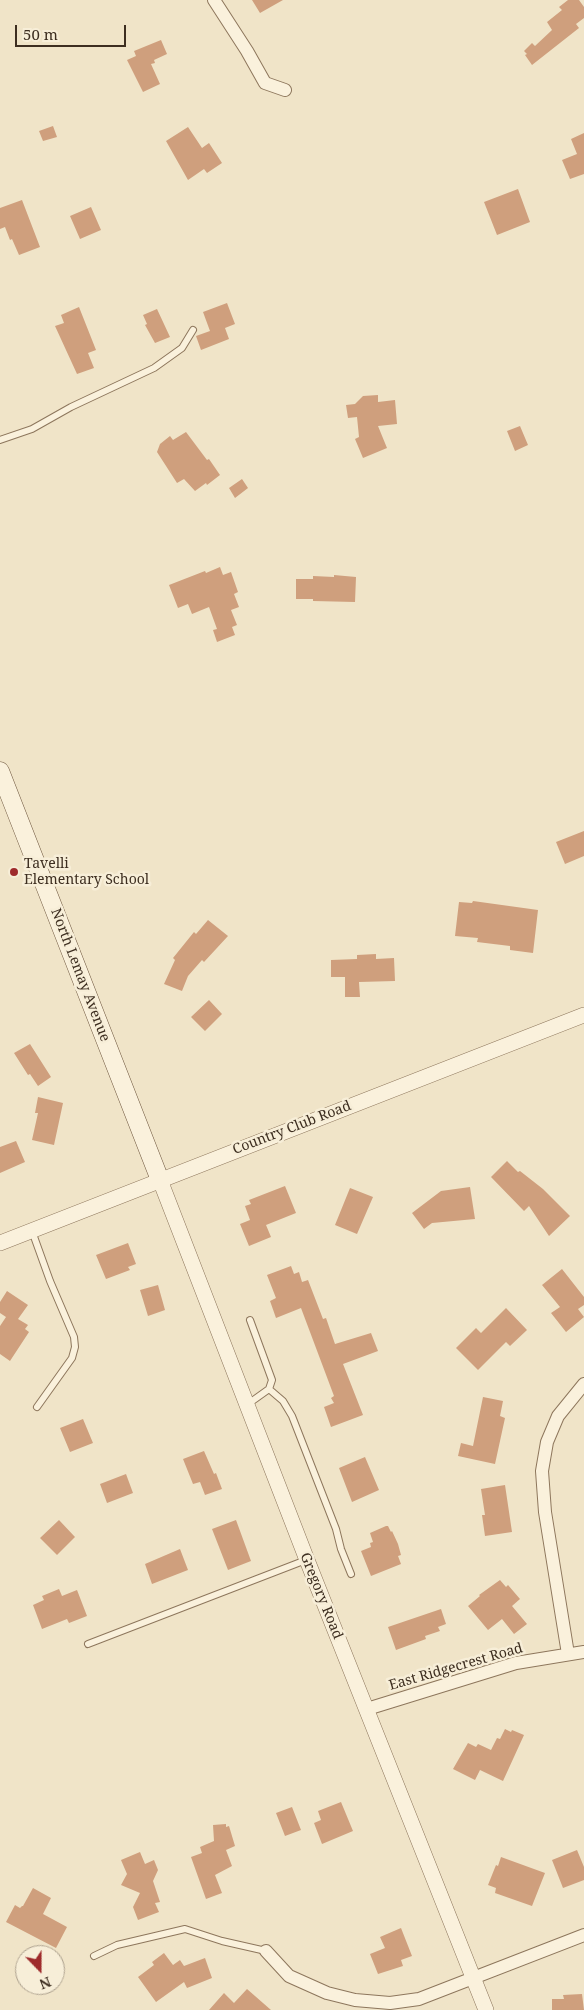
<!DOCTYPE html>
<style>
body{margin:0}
#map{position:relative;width:584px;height:2010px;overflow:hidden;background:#f0e4c8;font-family:"Noto Serif",serif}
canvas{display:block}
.north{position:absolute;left:15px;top:1945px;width:50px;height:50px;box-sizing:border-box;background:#f7eed8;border:1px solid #ada18e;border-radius:50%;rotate:158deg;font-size:14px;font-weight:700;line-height:20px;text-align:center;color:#3d2e20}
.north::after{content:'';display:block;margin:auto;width:18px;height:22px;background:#9e2a2b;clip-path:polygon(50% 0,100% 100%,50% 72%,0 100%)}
.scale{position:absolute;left:15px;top:25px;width:111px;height:22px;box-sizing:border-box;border:2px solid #3d2e20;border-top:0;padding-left:6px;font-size:15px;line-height:18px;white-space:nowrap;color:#3d2e20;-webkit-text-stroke:4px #f7eed8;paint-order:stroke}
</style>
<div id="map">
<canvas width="584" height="2010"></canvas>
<div class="north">N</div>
<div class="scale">50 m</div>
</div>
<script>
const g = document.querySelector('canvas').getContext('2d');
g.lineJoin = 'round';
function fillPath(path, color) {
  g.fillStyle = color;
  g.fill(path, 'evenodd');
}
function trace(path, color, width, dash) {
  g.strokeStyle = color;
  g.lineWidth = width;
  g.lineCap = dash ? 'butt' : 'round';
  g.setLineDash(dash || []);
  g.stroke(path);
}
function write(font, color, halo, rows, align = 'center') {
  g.font = font + ' "Noto Serif",serif';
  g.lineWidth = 5;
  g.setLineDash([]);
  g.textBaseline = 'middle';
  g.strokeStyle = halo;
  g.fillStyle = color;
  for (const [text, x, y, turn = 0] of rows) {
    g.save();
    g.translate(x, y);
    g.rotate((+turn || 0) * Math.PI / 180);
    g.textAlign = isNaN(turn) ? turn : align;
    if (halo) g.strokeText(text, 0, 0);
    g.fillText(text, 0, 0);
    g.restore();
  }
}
fillPath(new Path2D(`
 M252,0H283L260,13Z
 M568,0H579L584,7V18L576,24L579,28L532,65L525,55L527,54L524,51L532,43L535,46L552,30L547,22L562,10L559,7Z
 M161,40L167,54L154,60L155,63L151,64L160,84L143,92L127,60L136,56L134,51Z
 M53,126L57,137L43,141L39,131Z
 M188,127L202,148L209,143L222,163L207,173L204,169L188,180L166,141Z
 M584,133V174L570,179L562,160L577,154L571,139Z
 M518,189L530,222L497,235L484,202Z
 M22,200L40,247L19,255L12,239L10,240L5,227L0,229V208Z
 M91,207L101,230L80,239L70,216Z
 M227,303L235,324L225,328L229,339L201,350L196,336L210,331L203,312Z
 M79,307L96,350L88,353L94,368L77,374L55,326L64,323L61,315Z
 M157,309L170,337L155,343L145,325L147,324L143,315Z
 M378,395V402L395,400L397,424L378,426L387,448L363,458L355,439L359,437L357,417L348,418L346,405L355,404L363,396Z
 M520,426L528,445L515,451L507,431Z
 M186,432L207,460L209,459L220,475L207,485L206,483L195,491L184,479L177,483L157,452L160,444L170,436L173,440Z
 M242,479L248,488L235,498L229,488Z
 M220,567L223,575L231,572L238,592L234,594L239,607L231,610L237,625L232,627L235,635L217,642L213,630L217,629L209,607L192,614L188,604L178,608L169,585L205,571L206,573Z
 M334,575L356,577L355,602L313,601V599H296V579H313V576L334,577Z
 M584,831V856L565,864L556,842Z
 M473,901L538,910L533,953L510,950V946L477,942L478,938L455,936L459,902L472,903Z
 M208,920L228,936L204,962L202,960L188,976L182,991L164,984L175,960L173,958L194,932L196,934Z
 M376,954V959L394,958L395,981L359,982L360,997H345V977H331V960L357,959V955Z
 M209,1000L222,1014L205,1031L191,1017Z
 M30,1044L51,1077L38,1086L30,1074L28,1075L14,1053Z
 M38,1097L63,1103L54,1145L32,1140L38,1113H35Z
 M16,1141L25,1162L0,1173V1147Z
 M507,1161L518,1172L520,1171L543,1189L570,1216L549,1236L529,1206L524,1211L491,1177Z
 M285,1186L296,1213L266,1225L271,1237L249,1246L240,1224L250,1220L245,1206L251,1204L249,1200Z
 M470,1187L475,1219L432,1223L424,1229L412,1213L441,1191Z
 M350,1188L373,1197L357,1234L335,1225Z
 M128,1243L136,1264L128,1267L130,1270L106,1279L96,1255Z
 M291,1266L294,1274L299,1272L302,1282L308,1280L323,1319L326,1318L335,1344L371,1333L378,1351L343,1364L363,1415L331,1427L324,1407L334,1403L331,1398L334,1396L301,1308L276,1318L270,1301L276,1298L267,1275Z
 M562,1269L584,1297V1305L578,1309L584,1317L566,1332L551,1313L560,1307L542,1285Z
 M158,1285L165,1310L148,1316L140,1290Z
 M7,1291L28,1305L18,1319L28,1325L25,1329L29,1332L10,1361L0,1354V1326L6,1317L0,1313V1302Z
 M506,1308L527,1330L510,1346L506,1342L478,1370L456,1348L476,1328L481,1333Z
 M483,1397L503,1401L500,1416L505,1418L495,1464L458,1456L461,1443L473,1446Z
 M83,1419L93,1443L70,1452L60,1428Z
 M204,1451L214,1474L216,1473L222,1489L205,1495L200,1482L193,1484L183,1459Z
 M365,1457L379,1490L352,1502L339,1468Z
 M126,1474L133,1493L107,1503L100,1484Z
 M505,1485L512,1532L485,1536L482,1515H485L481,1489Z
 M59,1520L75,1537L57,1555L40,1538Z
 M236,1520L251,1561L228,1570L212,1529Z
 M386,1526H388L391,1532L392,1531L398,1544L401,1555L398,1556L401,1564L371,1576L361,1551L371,1547L370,1543L373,1542L370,1533Z
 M180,1549L188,1570L152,1584L145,1564Z
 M500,1580L506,1587L508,1585L520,1599L512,1606L527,1624L514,1634L502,1619L488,1630L468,1606L480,1596L479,1595Z
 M59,1589L62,1596L77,1590L87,1616L69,1623L67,1619L42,1629L33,1605L44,1600L42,1596Z
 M441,1609L446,1624L438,1627L440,1631L425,1636L426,1639L396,1650L388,1627Z
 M505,1729L511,1732L512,1730L524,1735L503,1781L480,1770L475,1780L453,1769L468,1743L476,1747L478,1744L491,1750L497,1738L500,1739Z
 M341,1802L353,1831L322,1844L314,1823L321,1820L318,1811Z
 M292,1807L301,1830L285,1836L276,1813Z
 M226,1824V1827L229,1826L235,1846L226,1850L232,1866L215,1875L222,1893L206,1899L191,1857L202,1853L200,1847L214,1841L213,1825Z
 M577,1850L584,1867V1880L563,1888L552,1860Z
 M140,1852L145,1864L154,1860L158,1870L153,1881L160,1902L155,1903L159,1912L138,1920L133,1907L140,1893L121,1885L127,1874L121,1860Z
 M501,1857L545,1873L532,1906L495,1893L496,1888L488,1885L496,1865L498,1866Z
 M33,1888L51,1898L43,1914L67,1927L56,1948L6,1922L15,1905L20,1908L22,1906H23Z
 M401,1928L412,1956L401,1960L403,1966L378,1974L370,1954L385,1948L380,1937Z
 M164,1953L173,1965L180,1960L184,1966L205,1958L212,1978L187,1988L184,1982L156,2002L138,1977L154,1965L152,1962Z
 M247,1989L271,2010H209L224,1993L234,2003Z
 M582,1994L584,2010H552V1999H564L563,1995Z`), '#cf9f7d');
const service = new Path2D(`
 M0,440L32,429L71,407L154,368L182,348L193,330
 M32,1231L50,1281L74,1337L75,1347L72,1358L37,1407
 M269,1389L283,1401L292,1416L336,1529L341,1549L351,1574
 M248,1404L269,1389L272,1380L250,1320
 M88,1644L306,1560
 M94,1956L117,1945L185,1929L222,1941L266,1951`);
const minor = new Path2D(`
 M214,0L247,51L265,83L285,90
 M568,1654L545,1512L542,1471L547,1442L558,1416L584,1384
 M367,1709L516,1663L584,1652
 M266,1951L289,1976L327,1993L355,2000L390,2003L419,1999L584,1935`);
const tertiary = new Path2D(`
 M160,1180L307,1560L486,2010
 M0,1243L584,1015`);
const secondary = new Path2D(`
 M0,771L160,1180`);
trace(service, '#8d765c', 8);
trace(minor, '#8d765c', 14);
trace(tertiary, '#8d765c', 16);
trace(secondary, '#6f573f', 19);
trace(service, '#faf1dc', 6);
trace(minor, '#faf1dc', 12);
trace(tertiary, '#faf1dc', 15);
trace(secondary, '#faf1dc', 18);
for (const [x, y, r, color] of [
 [14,872,5,"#9e2a2b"]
]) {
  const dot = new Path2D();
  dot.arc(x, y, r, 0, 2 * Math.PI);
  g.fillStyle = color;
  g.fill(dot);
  trace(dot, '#f7eed8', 2);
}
write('14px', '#3d2e20', '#f7eed8', [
 ["Tavelli",24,864],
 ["Elementary School",24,880]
], 'left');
write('14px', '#3d2e20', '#f7eed8', [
 ["North Lemay Avenue",80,975,69],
 ["Country Club Road",292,1128,-21],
 ["Gregory Road",321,1596,68],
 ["East Ridgecrest Road",456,1667,-16]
]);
</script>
